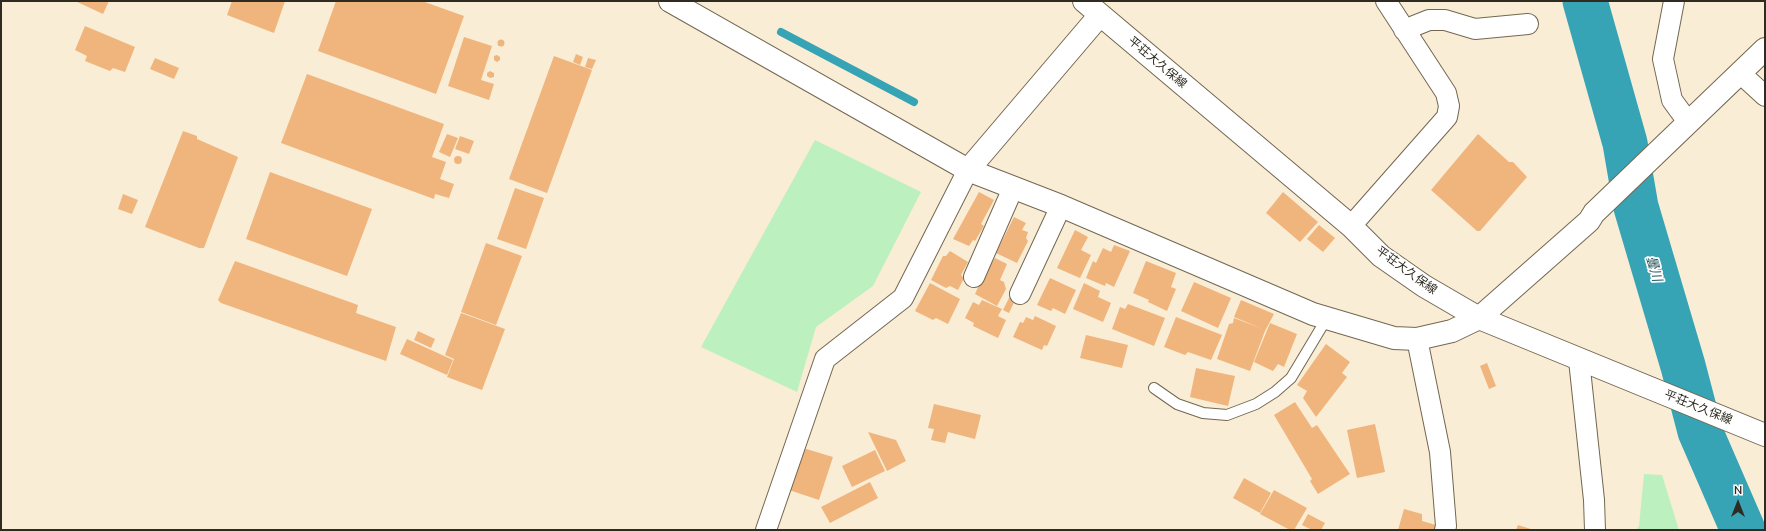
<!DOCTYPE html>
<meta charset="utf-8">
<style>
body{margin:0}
#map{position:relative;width:1766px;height:531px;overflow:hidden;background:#faedd5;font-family:"Nunito Sans",sans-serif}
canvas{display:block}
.frame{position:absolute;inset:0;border:2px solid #2f2b21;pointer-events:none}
.north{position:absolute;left:1718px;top:483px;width:40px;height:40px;-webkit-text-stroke:3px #fff;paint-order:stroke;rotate:0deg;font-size:11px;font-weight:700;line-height:16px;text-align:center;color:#2f2b21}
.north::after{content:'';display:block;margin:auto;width:14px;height:18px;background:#2f2b21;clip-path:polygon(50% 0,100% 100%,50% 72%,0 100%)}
</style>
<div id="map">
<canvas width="1766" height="531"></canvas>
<div class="frame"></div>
<div class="north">N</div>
</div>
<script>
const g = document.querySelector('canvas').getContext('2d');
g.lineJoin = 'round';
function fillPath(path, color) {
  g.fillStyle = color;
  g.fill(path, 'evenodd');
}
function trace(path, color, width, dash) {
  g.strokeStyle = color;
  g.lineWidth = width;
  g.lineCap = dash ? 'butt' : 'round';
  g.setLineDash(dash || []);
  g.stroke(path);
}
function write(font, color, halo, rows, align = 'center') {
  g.font = font + ' "Nunito Sans","Noto Sans JP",sans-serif';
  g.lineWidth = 3.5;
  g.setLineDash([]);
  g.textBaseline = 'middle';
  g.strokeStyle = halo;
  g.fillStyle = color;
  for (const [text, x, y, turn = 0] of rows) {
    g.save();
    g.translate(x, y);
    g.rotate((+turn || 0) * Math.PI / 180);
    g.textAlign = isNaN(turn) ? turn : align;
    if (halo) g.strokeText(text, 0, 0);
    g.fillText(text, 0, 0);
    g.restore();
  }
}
fillPath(new Path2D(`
 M815,140L921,192L873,286L816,327L797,392L701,347Z
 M1644,474L1662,475L1679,530H1636L1639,526Z`), '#bcf0bf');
trace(new Path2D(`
 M781,32L914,102`), '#36a4b5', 8);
trace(new Path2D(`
 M1585,1L1625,143L1636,207L1683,366L1700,431L1743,530`), '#36a4b5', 45);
fillPath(new Path2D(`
 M75,1H109L103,14Z
 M232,1H285L274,33L227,15Z
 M336,1H422L464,16L436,94L318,51Z
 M85,26L135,47L125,72L113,68L110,71L85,61L87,56L75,50Z
 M464,37L492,46L481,80L494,84L489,100L448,86Z
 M497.5 43a3.5 3.5 0 1 1 7 0a3.5 3.5 0 1 1-7 0Z
 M576,54L583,57L580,65L573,62Z
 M497,55L500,57V60L497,62L494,60V56Z
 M554,56L592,70L547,193L509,179Z
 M155,58L179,68L174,79L150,69Z
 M588,58L596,60L592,69L585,67Z
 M490,71L494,73V77L490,78L487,76V73Z
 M307,74L444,124L432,157L446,162L440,179L454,184L449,198L435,194L434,199L281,143Z
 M183,131L197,136V139L238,157L204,248H199L145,227Z
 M447,134L458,138L450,157L439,152Z
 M1478,134L1509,162H1513L1527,177L1480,231H1477L1431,190Z
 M460,136L474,141L469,154L455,149Z
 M454 160a4 4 0 1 1 8 0a4 4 0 1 1-8 0Z
 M270,172L372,209L347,276L246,239Z
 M515,188L544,198L526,249L497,239Z
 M979,192L994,200L981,224L984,226L975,241L973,240L969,246L953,239Z
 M1283,192L1318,222L1300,242L1266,213Z
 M123,194L138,200L132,214L118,209Z
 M1014,217L1026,223L1022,230L1028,232L1026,238L1028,241L1017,263L996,253Z
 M1319,225L1335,238L1323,252L1307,239Z
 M1075,230L1088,237L1081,250L1091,255L1080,278L1057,268Z
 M486,243L522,256L496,325L461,312Z
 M1114,245L1130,251L1114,287L1106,283L1105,286L1086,278L1093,261L1096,263L1103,248L1111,252Z
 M950,251L968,262L961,275L964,278L958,290L950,286L946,288L931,280L943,256H946Z
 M995,258L1007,264L1000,280L1004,282L1006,289L997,306L975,294L989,263L991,264Z
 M235,261L358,305L356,313L396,327L386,361L221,303L218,300Z
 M1146,261L1176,273L1171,287L1176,289L1167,311L1148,302L1149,300L1133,293Z
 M1050,278L1076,290L1065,314L1053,308L1051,311L1037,305Z
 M1194,282L1231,298L1218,328L1181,311Z
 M930,283L960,299L948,324L936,318L933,320L915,311Z
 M1084,283L1100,291L1098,297L1111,303L1103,322L1073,309Z
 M1011,294L1017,296L1009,313L1003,310Z
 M982,300L1002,309L998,316L1006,320L998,338L973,326L974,323L965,318L973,302L979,305Z
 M1241,300L1274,314L1265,331L1250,371L1217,359L1229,324L1233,323L1234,318L1263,329L1234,317Z
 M1128,304L1165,318L1154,346L1112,329L1120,307L1125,309Z
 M461,313L505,329L482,390L447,377L454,359L445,355Z
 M1035,316L1056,326L1047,346L1044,345L1042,350L1013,337L1020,322L1023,323L1026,317L1033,320Z
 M1176,317L1222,335L1211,360L1188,352L1185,355L1164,347Z
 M1270,323L1297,334L1284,367L1278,364L1273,371L1254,362Z
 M418,331L435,339L431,348L414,340Z
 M1086,335L1128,345L1122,368L1080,358Z
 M407,339L453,360L447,375L400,354Z
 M1326,344L1350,362L1342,373L1347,377L1316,417L1303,398L1307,391L1297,385Z
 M1487,363L1496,386L1489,389L1480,366Z
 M1196,368L1235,376L1228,406L1190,397Z
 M1295,402L1312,428L1317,425L1350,474L1318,494L1310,481L1312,479L1274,415Z
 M934,404L981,415L975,439L948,432L945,443L931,440L934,429L928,428Z
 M1375,424L1385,472L1357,478L1347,430Z
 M868,432L896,440L906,461L887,471Z
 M803,448L833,457L819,500L789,490Z
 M875,450L885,471L852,487L842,466Z
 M1244,478L1271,493L1260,513L1233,498Z
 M870,482L878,498L830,523L821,507Z
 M1274,490L1307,508L1294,530H1290L1260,514Z
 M1404,509L1422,514V521L1436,525L1435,530H1398Z
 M1308,514L1325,523L1321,530H1312L1302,525Z
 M1518,525L1534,530H1516Z`), '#f0b47d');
const lane = new Path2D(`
 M1154,388L1177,404L1203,413L1227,415L1256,404L1275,392L1291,378L1327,318`);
const street = new Path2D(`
 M1674,1L1663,59L1672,100L1688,122
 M1404,30L1429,20H1445L1475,29L1528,24
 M1740,73L1765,96
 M1351,226L1447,117L1449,106L1446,93L1386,1
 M974,277L1013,188
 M1020,294L1061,206
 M1417,339L1440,452L1446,526L1445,530
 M1579,360L1594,500L1595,530
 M766,530L825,359L903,298L968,170`);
const secondary = new Path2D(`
 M670,1L968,170L1061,206L1313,314L1394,338L1417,339L1452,331L1479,318L1589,221L1594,213L1765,49
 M1084,1L1351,226L1381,256L1424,286L1479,318L1765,435
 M968,170L1100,15`);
trace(lane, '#736752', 12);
trace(street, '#736752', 22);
trace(secondary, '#736752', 24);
trace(lane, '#fff', 10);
trace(street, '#fff', 20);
trace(secondary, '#fff', 22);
write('12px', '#2f2b21', '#fff', [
 ["平荘大久保線",1157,63,40],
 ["平荘大久保線",1406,271,36],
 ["平荘大久保線",1698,408,22]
]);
write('italic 13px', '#28565e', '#fff', [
 ["曇川",1653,269,74]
]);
</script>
